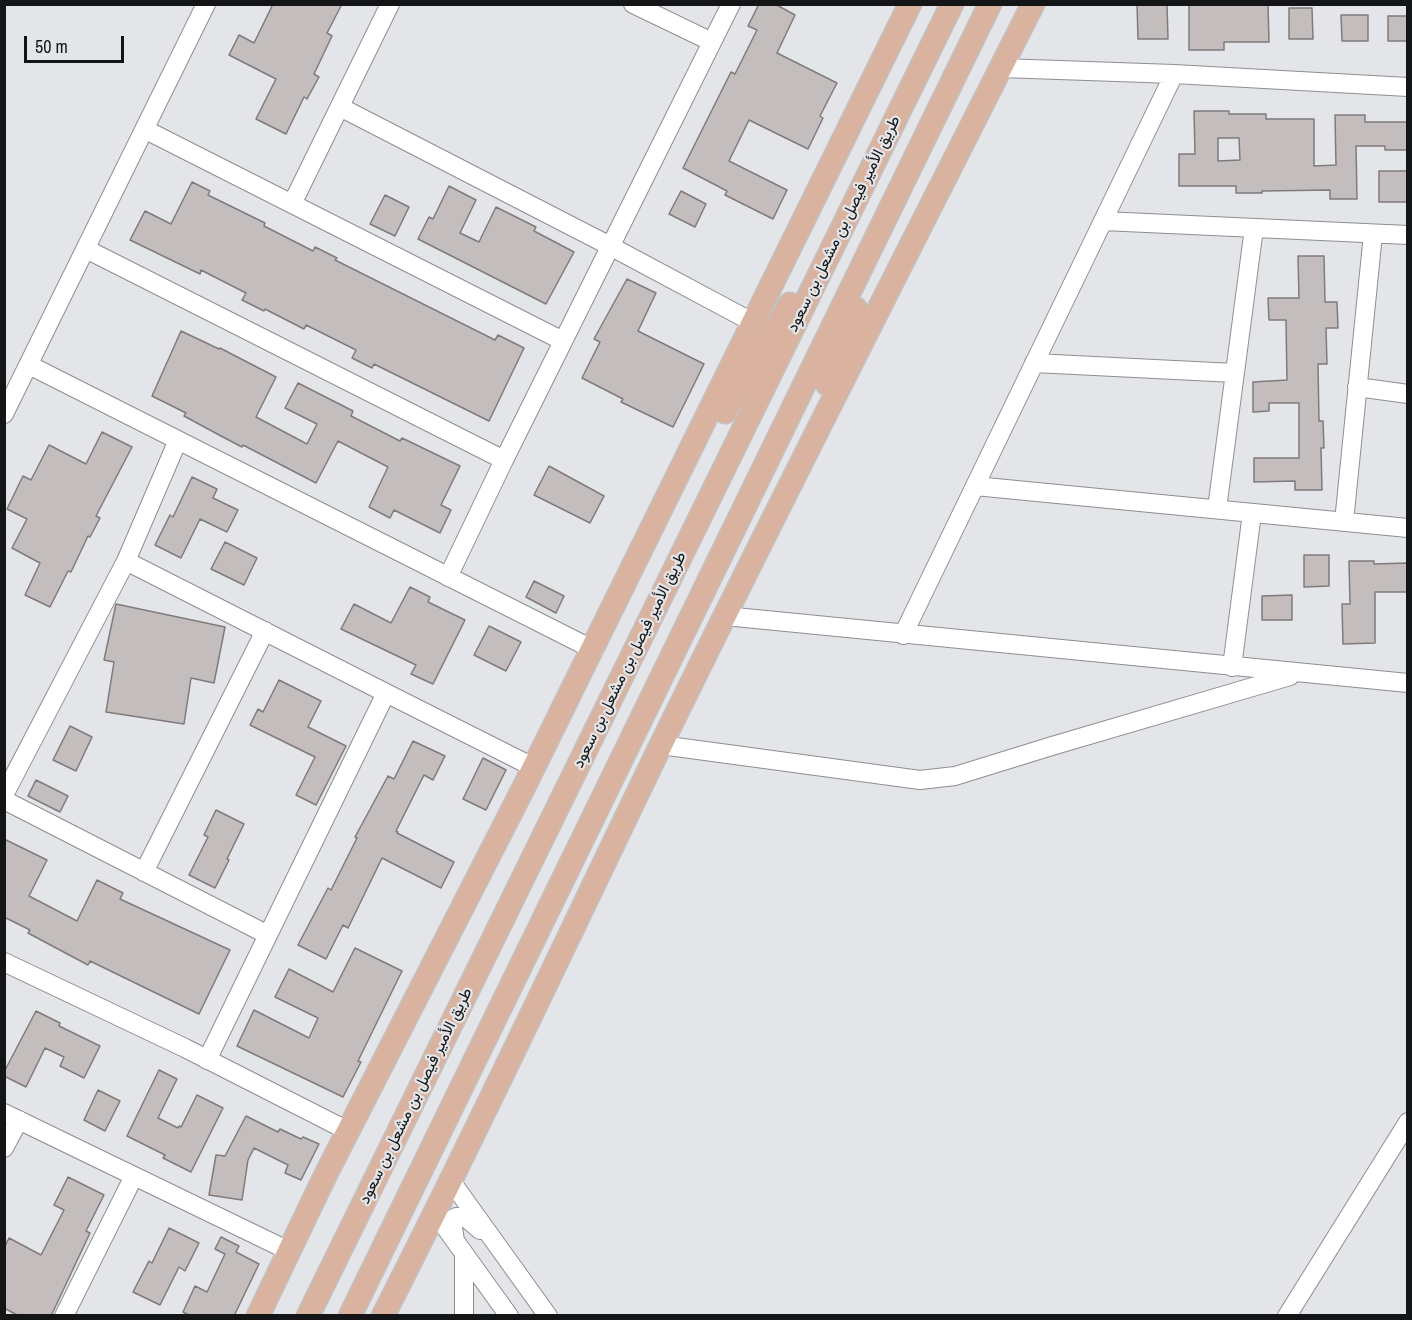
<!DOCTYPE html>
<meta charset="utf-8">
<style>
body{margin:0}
#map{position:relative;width:1412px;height:1320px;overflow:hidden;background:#e3e5e9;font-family:"Archivo Narrow",sans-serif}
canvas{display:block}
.frame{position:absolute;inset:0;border:6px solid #141516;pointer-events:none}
.scale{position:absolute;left:24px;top:36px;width:100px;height:27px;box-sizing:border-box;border:3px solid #141516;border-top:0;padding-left:8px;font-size:18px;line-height:21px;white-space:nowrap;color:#141516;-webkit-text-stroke:4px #e3e5e9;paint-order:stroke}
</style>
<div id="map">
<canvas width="1412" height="1320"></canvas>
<div class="frame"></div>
<div class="scale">50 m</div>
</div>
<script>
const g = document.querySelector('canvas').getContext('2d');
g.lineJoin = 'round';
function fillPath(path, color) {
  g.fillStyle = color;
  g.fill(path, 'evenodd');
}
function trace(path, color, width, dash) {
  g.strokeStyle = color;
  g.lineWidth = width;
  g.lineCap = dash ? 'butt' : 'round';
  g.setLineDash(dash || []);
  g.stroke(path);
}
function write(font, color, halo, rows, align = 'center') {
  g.font = font + ' "Archivo Narrow",Vazirmatn,sans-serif';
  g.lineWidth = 4.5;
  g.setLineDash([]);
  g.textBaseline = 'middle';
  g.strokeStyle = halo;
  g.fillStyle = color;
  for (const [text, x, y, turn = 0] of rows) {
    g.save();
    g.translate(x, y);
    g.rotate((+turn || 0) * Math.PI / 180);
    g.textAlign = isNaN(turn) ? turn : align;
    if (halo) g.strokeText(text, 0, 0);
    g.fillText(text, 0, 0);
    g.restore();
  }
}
const building = new Path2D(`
 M273,4H342L327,33L332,36L314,74L319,77L307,99L304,97L286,134L256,119L276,79L229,55L239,35L254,43Z
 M759,4H775L795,15L777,53L837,83L820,116L823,118L808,149L749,120L729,161L787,190L773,219L725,195L727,191L683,168L731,72L735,74L757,30L748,26Z
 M1137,4H1167L1168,39H1138Z
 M1189,4L1268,5L1269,42H1224V50H1189Z
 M1289,8H1312L1313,39H1289Z
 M1341,15H1368V41H1342Z
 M1388,16H1407V41H1388Z
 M1194,111H1229V114H1266V119H1314V166L1336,165L1335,115H1365V122H1407V150H1385V146H1356L1357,199H1330V190L1262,191V193H1236V186H1179V154H1195ZM1218,138H1239L1240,160L1218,161Z
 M1379,171H1407V202H1379Z
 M192,182L210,191L208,195L265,223L264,226L313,251L315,247L337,258L335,260L495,340L498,335L524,348L489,421L374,364L372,368L352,358L356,350L306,325L304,329L265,309L264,311L242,300L246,293L201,270L200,274L130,240L145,211L171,224Z
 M449,186L476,200L460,233L479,242L496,207L536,227L534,231L574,252L546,304L418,239L429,217L433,219Z
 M681,191L706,204L695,227L669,214Z
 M385,195L409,207L395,236L370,224Z
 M1298,256H1324L1325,302H1337L1338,328H1326L1327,364H1318L1319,421H1323L1324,448H1321L1322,490H1295V481L1254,482V458H1299V403H1269V411L1253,412V382L1287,380L1286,320H1269L1268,298H1299Z
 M627,279L656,293L638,331L704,364L673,427L621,402L623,399L582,378L600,342L594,339Z
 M181,331L219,349L220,348L276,377L256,417L307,444L317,424L285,408L298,383L353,411L351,416L400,441L402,438L460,466L441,505L451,510L440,533L394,510L390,518L369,507L388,467L338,441L316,483L243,445L242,447L221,436L184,416L186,413L152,396Z
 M102,432L132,447L96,516L100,518L90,537L88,536L71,572L68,571L50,607L25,595L40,563L12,548L27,519L7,509L23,476L31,480L49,445L86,464Z
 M549,466L604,496L590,523L534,495Z
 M192,477L217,489L213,498L238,510L227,532L200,519L181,558L155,545L170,515L173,517Z
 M225,542L257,558L244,585L211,569Z
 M1304,555H1329V586L1304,587Z
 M1349,561H1374V564L1407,563V592H1375V643L1343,644L1342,604H1350Z
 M534,581L564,596L556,613L526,597Z
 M410,587L430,597L428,602L465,620L433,684L411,674L416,665L341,629L354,604L391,623Z
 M1292,595V620H1262V596Z
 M116,604L225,627L214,683L191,678L184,724L106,712L114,662L104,660Z
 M489,626L521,642L506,671L474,655Z
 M279,680L321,701L308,727L346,746L316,805L296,795L315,757L250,725L258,709L263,712Z
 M70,726L92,737L76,771L53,760Z
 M413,741L445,756L433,780L424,775L396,831L398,832L397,833L454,862L441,888L382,858L348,928L343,925L326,959L298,945L328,888L331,890L357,838L355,837L388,776L394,779Z
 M483,758L506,770L486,810L463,799Z
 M36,780L68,796L60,812L28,796Z
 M216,810L244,824L227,859L229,860L215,888L189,875L208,837L204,835Z
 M4,839L47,860L29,896L77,921L97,880L123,893L120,899L230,950L199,1014L90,961L88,965L28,933L30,930L4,917Z
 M355,948L402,971L358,1061L361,1062L343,1097L237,1046L254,1010L309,1038L318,1018L275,997L289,969L333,992Z
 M36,1011L60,1023L59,1026L100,1046L84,1078L60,1066L64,1057L45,1048L26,1087L4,1076V1072Z
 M159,1070L177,1079L158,1118L178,1128L179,1126L181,1127L197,1095L223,1108L191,1172L163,1158L165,1155L127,1136Z
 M98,1090L120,1101L105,1131L84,1120Z
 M246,1116L278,1132L280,1129L301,1139L303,1137L319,1144L301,1180L285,1173L288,1165L254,1148L248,1160L242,1200L209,1195L216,1155L225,1156Z
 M68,1177L104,1195L86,1231L90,1233L51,1316H19L4,1308V1248L9,1238L41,1255L64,1210L54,1205Z
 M169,1228L199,1243L185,1271L179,1267L160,1305L133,1292L149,1261L152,1263Z
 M221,1237L239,1246L236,1252L259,1264L234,1316H191L183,1312L195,1286L207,1292L225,1254L215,1249Z`);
fillPath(building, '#c3bdbd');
trace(building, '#807b7b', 1.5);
const minor = new Path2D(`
 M633,4L712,42
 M1001,68L1174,74L1408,87
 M340,107L610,246L754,323
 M146,130L563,341
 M292,204L390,4
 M1103,221L1408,235
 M86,249L504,460L448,577
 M1034,363L1235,373
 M29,365L594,650
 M1357,387L1408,394
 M4,414L206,4
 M178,440L126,561L386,693
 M504,460L731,4
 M975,486L1408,528
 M1217,509L1254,228
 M1344,522L1373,234
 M725,616L1408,683
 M903,635L1174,74
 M1232,667L1252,513
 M661,745L920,780L955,776L1052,746L1290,676
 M4,795L126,561
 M4,800L268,935
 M144,872L265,631
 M4,962L185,1048L348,1131
 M207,1060L386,693L533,767
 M4,1113L289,1251
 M4,1148L19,1120
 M451,1181L548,1316
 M435,1213L509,1316
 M455,1241L452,1220L456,1217H465L480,1230
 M464,1253V1316
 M64,1316L134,1176
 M1287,1316L1408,1122`);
const major = new Path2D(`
 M827,384L856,309
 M725,412L790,304
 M258,1316L325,1176L523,789L910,4
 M308,1316L952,4
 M350,1316L990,4
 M383,1316C479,1128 568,937 660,747C782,498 908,252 1033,4`);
trace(minor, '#8c8e92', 20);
trace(major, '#c2c2c2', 25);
trace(minor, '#fff', 18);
trace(major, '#dab3a0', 22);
write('16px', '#141516', '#e3e5e9', [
 ["طريق الأمير فيصل بن مشعل بن سعود",844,224,-64],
 ["طريق الأمير فيصل بن مشعل بن سعود",630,660,-64],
 ["طريق الأمير فيصل بن مشعل بن سعود",416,1096,-64]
]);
</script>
